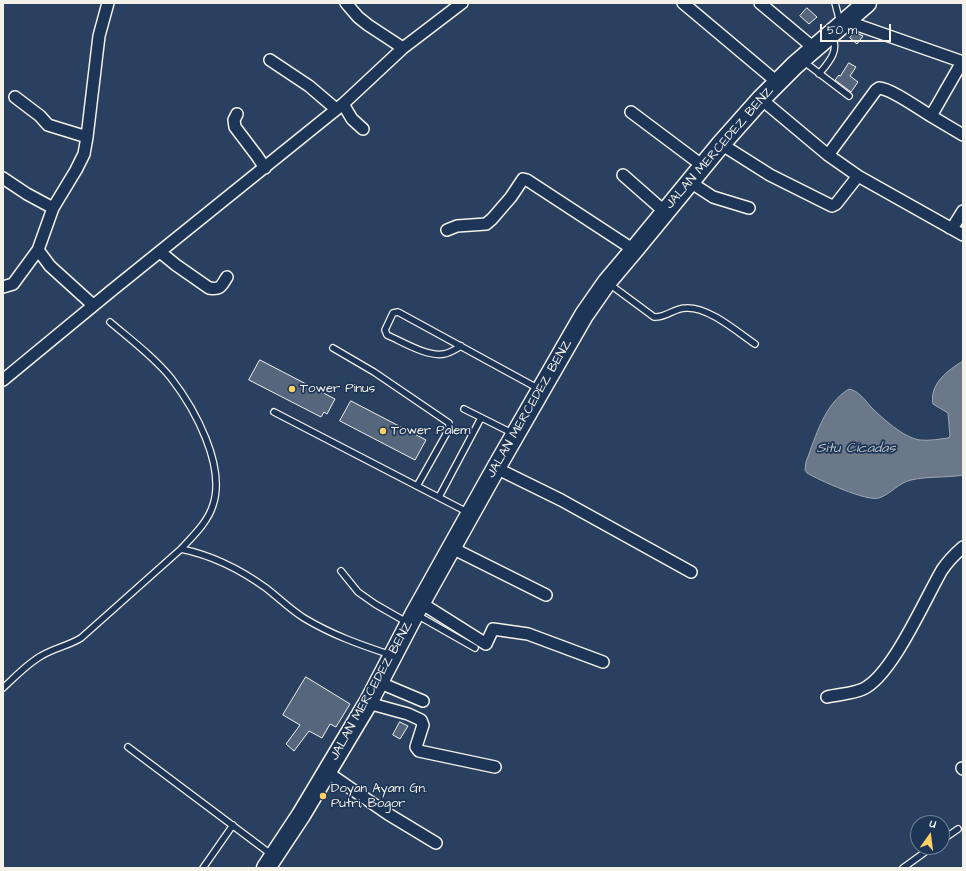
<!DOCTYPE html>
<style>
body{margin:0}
#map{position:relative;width:966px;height:871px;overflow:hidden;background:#2a4060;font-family:"Architects Daughter",sans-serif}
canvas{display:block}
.frame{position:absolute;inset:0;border:4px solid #f4f1e8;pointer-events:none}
.north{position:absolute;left:910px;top:815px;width:40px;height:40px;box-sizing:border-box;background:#1d3557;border:1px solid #738091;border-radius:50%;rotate:14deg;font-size:11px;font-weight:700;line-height:16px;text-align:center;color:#f4f1e8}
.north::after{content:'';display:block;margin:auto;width:14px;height:18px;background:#ffd166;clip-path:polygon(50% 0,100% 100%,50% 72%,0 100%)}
.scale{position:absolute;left:820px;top:24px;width:71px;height:18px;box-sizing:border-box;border:2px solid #f4f1e8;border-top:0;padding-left:5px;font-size:12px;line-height:14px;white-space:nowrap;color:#f4f1e8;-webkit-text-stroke:3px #1d3557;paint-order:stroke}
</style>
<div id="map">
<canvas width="966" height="871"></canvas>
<div class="frame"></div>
<div class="north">U</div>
<div class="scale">50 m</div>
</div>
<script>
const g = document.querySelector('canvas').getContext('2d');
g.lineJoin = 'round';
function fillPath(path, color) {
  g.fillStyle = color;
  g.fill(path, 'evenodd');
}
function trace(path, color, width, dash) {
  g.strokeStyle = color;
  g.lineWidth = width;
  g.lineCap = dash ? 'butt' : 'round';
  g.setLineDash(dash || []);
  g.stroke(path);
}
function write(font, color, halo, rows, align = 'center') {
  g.font = font + ' "Architects Daughter",sans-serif';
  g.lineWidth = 3.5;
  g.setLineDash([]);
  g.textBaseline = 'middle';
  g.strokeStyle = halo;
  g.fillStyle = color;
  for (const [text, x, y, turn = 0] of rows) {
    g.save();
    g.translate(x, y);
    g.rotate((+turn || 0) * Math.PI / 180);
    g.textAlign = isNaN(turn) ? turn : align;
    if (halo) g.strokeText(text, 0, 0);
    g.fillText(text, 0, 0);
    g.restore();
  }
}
const water = new Path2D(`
 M963,361V475C946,478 928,476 911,480C898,483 891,494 879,498C867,502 819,480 807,473L805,470L806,462C816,436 824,404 849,389C859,391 865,400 871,407C882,418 904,438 920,440C929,441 940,439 948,438L950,436L948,413L933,404C929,384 948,370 963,361Z`);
fillPath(water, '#6a788a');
trace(water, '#a1a8b0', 1);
const building = new Path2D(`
 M807,8L817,17L809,24L800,16Z
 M855,32L863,36L857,44L850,38Z
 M849,63L856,67L850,76L858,82L851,92L835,80L839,75L840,76Z
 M260,360L335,399L327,414L324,412L321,417L249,380Z
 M351,401L426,440L415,460L340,421Z
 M306,677L350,704L336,727L330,724L322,738L309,731L294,751L286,744L300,725L283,715Z
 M400,722L408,726L400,739L393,735Z`);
fillPath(building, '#56677d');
trace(building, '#f4f1e8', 1);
const lane = new Path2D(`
 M835,3L840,22
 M803,61L849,96
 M819,74C828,63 840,51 832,36
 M608,283L654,317C666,318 674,308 686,308C709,307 736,331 755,344
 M110,322C131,340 154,357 171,378C195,409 226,466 213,505C208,522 193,536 181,549
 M461,346C456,349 450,353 444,354C427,357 403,342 387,335L385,330L393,313L398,312L539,389
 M333,348L374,372L449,423V429L417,486
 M464,409L512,433
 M274,412L469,513
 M439,497L481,418
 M341,571L358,592L375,604L408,623
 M417,615L475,648
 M3,688C15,677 27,664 41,656C54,648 68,646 81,638L181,549C211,555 241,570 266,588C279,598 291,610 304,618C332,635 361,645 391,655
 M128,747L272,855
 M942,840L958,829
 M203,868L233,825
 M903,868L932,847`);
const street = new Path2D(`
 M346,3L358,17L368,25L403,48
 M683,3L777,82
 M760,3L815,49
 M846,21L963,62
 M270,60L309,86L336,109
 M962,62L931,116L963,135
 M15,97L40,116L48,125L87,137
 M761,99L828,155L858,176L963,235
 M343,104L352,119L363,129
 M631,112L703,166
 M237,114L234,120L235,127L257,156L265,168
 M721,144L770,175L832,206L836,204L858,176
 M828,155L876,90L879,88C892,89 919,109 931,116
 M623,175L665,212
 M3,178L27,194L53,208
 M690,182L713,197L749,208
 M950,228L953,227L963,211
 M447,230L457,226L486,224L492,219L511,197L523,179L527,180L634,250
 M38,250L50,266L93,305
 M160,252L176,265L209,288C221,290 221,286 227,277
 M3,287L13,284L38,250L53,208L76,170L84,154L87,137L99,36L108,3
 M3,380L111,291L343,104L403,48L462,3
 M496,468L561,500L691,572
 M452,548L546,595
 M421,603L486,644L493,629L528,634L603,662
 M378,682L423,701
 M827,697C839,694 852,694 863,689C892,676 925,599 942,570C948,561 955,554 963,547
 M368,703L408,714L421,720L423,725L416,747L419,751L495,767
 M962,768L963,769
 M327,772L388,814L436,843`);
const primary = new Path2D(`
 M266,868L301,815L368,703L415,613L496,468L584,315L607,282L634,250L721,144L761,99L795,65L867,3`);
trace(lane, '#f4f1e8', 8);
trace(street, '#f4f1e8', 14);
trace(primary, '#f4f1e8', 21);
trace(lane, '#1d3557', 5.5);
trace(street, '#1d3557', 11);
trace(primary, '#1d3557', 18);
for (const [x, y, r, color] of [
 [292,389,4,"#ffd166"],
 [383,431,4,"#ffd166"],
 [323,796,4,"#ffd166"]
]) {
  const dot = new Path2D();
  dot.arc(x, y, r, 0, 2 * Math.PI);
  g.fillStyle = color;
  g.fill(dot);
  trace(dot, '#1d3557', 1.5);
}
write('13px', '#f4f1e8', '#1d3557', [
 ["JALAN MERCEDEZ BENZ",720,148,-49],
 ["JALAN MERCEDEZ BENZ",530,409,-60],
 ["JALAN MERCEDEZ BENZ",372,691,-61]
]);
write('13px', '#f4f1e8', '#1d3557', [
 ["Tower Pinus",300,389],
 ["Tower Palem",391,431],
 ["Doyan Ayam Gn.",331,789],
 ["Putri, Bogor",331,804]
], 'left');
write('italic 14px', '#bdc1c2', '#1d3557', [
 ["Situ Cicadas",856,449]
]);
</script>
